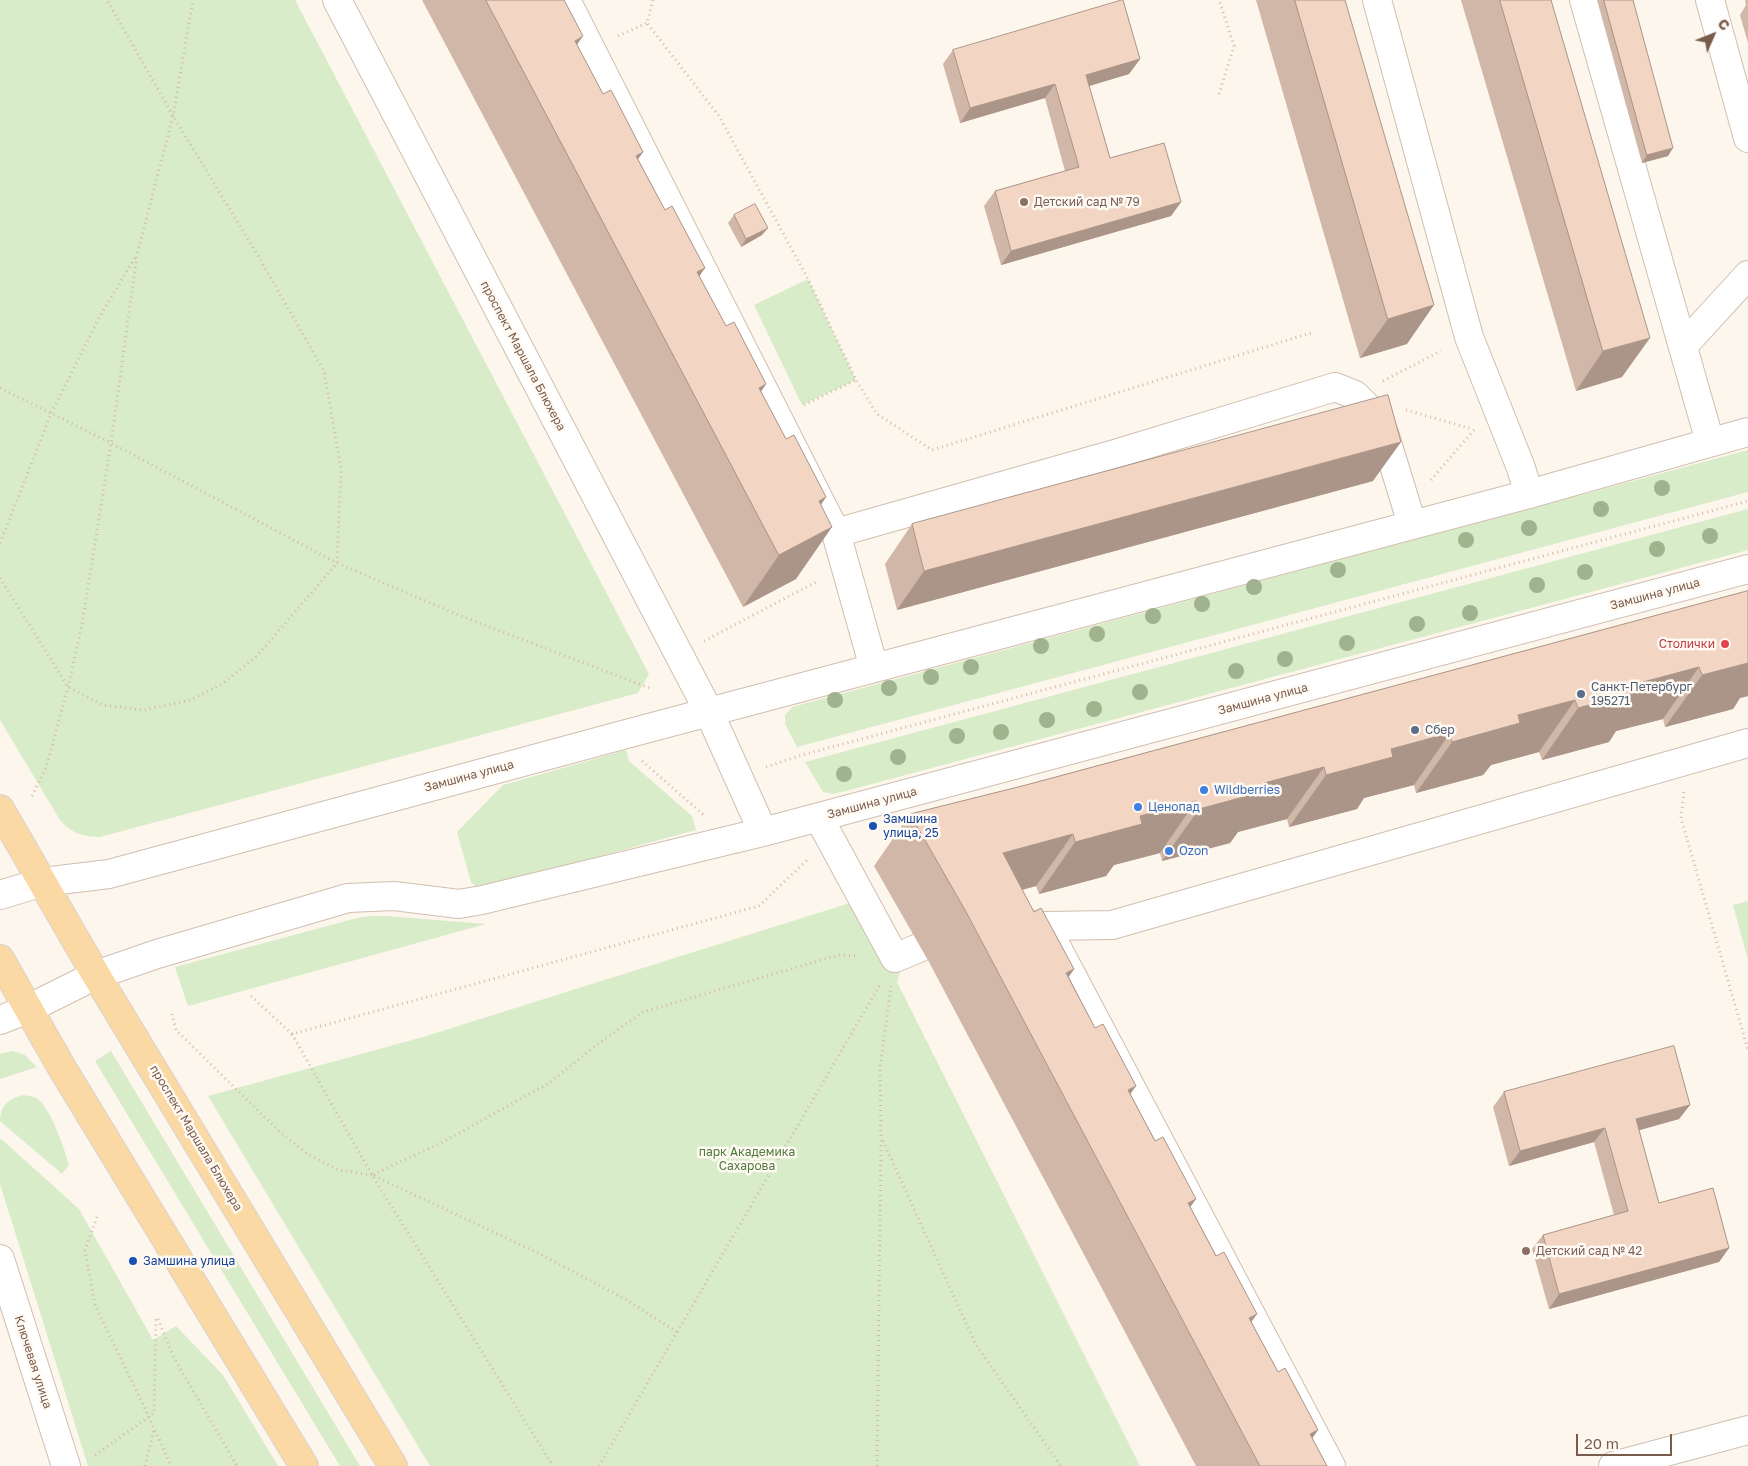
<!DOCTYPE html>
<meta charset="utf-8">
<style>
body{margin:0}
#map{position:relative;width:1748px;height:1466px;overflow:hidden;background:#fdf6ec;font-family:"Golos Text",sans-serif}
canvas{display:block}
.north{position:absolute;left:1688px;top:10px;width:50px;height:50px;-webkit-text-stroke:4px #fffaf3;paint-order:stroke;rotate:46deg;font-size:14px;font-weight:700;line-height:20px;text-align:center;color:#7a5c4d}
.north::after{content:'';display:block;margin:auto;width:18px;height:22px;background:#7a5c4d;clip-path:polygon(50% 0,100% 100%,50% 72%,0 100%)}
.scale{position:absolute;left:1576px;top:1434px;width:96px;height:22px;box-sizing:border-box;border:2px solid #7a5c4d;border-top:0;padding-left:6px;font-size:15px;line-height:18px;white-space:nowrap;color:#7a5c4d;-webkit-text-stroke:4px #fffaf3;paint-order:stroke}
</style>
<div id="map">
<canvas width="1748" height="1466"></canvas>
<div class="north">С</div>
<div class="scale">20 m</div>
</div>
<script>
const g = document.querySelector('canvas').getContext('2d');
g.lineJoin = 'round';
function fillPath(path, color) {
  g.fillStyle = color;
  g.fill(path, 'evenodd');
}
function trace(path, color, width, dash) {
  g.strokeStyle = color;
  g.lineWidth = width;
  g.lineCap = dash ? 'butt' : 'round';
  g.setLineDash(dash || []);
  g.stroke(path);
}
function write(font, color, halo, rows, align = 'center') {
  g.font = font + ' "Golos Text",sans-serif';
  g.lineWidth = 5;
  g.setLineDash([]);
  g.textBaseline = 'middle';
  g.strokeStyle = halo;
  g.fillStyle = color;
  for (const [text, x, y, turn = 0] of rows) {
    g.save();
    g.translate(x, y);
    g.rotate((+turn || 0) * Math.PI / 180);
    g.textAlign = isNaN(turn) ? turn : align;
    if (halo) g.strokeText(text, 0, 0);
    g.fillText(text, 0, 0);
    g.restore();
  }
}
fillPath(new Path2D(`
 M0,0H295L649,674L638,693L100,837C81,836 73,834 60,820L0,720Z
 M808,279L856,380L802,405L754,305Z
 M1748,450V492L797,747L785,724V715L792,707Z
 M1748,509V550L842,792L833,794L823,792L805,762Z
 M626,750L629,761L692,816L696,830L483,888H477L471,882L457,832L503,785Z
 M869,897L902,966L897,982L1140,1466H430L208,1096L423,1037Z
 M1748,901V960L1733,905Z
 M370,916H386L486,924L188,1006L175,967L357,918Z
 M12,1051L25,1055L37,1067L0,1079V1054Z
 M111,1051L360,1466H340L95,1061Z
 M23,1095C27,1096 32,1096 35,1097C50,1105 65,1150 69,1165L62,1174L0,1121C1,1104 8,1100 23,1095Z
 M0,1138L79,1209L153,1340L176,1326L223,1375L278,1466H88L0,1184Z`), '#d8ecc9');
const minor = new Path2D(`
 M337,0L709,712L763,832
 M566,0L836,533L1115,454L1335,387L1355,395L1373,413L1385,436L1412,524
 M1377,0L1469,337L1521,468L1529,494
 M1584,0L1710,442
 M1710,0L1748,138
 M1684,345L1748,275
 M836,533L874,668
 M819,818L895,958L921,947
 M0,895L43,882L109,874L630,733L1529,494L1748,432
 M1014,924L1045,926L1112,925L1748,743
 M1053,940L1331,1466
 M0,1020L28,1009L96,975L157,954L348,898L394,896L459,904L482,900L763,832L1748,569
 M0,1259L66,1466
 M1613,1466L1748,1430`);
const major = new Path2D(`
 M0,809L96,975L393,1466
 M0,959L62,1068L304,1466`);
trace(minor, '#d1beb0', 30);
trace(major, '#dad1cd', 30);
trace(new Path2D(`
 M653,0L647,23L719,116L808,279L856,380L877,414L932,450L1314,332
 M618,36L647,23
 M1219,94L1234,46L1219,0
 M1383,381L1441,351
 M0,388L111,443L337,563L461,616L652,689
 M804,405L856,380
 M1406,410L1472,429
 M1431,480L1474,430
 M0,543L51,414L101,314L135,258
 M0,578L68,687L103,705L144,710L190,700L222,684L257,656L337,563L341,469L324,371L257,254L173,116L107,0
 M704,641L818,581
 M642,761L705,816
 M766,767L802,755L1748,501
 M1684,792L1681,818L1748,1050
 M32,796L46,768L68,687L82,625L111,443L137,255L173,116L193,0
 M251,996L292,1034L759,906L807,860
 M172,1014L176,1030L282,1134L309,1155L339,1170L372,1175
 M292,1034L372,1175L553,1466
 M883,1141L976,1345L1061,1466
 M97,1217L85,1250L95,1305L149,1417L171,1466
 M158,1319L174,1358L237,1466
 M677,1332L625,1299L538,1253L372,1175L443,1142L549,1083L595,1046L643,1012L839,955L859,956
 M95,1455L154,1413L156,1317
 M145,1466L154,1430
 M599,1466L881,983
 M877,1466L881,1139L880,1069L891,986`), '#d9b8a5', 3, [1, 4]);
trace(minor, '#fff', 28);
trace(major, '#fbd9a5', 28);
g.fillStyle = '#a0b28e';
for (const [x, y] of [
 [1662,488],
 [1601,509],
 [1529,528],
 [1710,536],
 [1466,540],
 [1657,549],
 [1338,570],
 [1585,572],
 [1537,585],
 [1254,587],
 [1202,604],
 [1470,613],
 [1153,616],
 [1417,624],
 [1097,634],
 [1347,643],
 [1041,646],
 [1285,659],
 [971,667],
 [1236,671],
 [931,677],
 [889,688],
 [1140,692],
 [835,700],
 [1094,709],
 [1047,720],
 [1001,732],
 [957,736],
 [898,757],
 [844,774]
]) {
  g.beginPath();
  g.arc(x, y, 8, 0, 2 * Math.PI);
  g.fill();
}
fillPath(new Path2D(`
 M422,0H564L577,45L603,94L643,152L638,159L665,210L705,268L699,276L726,326L766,384L761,392L786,439L826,497L821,505L796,579L743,607Z
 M1256,0H1345L1407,344L1360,358Z
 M1461,0H1551L1622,377L1576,391Z
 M1597,0H1633L1668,156L1642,163Z
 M1745,0H1748V43L1740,15L1746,5Z
 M953,50L1140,59L1129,74L1089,86L1110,158L1181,202L1171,216L1001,265L984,206L995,191L1065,171L1045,98L960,123L943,64Z
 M734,215L762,235L741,247L728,223Z
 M1373,481L897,610L885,564L912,524Z
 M1748,591V696L1740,698L1733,709L1665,727L1663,719L1616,731L1609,742L1542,760L1539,752L1491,765L1483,775L1416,793L1414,785L1364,798L1357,809L1289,827L1287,819L1238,832L1230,843L1162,861L1160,853L1114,865L1106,876L1039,894L1036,886L1022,890L1034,912L1074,969L1069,977L1095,1028L1136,1086L1130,1093L1278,1372L1318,1430L1312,1438L1327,1466H1196L929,962L874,866L910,814L1026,785Z
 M1504,1092L1690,1105L1679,1119L1639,1130L1659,1203L1729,1248L1719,1262L1549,1309L1532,1249L1543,1235L1614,1215L1594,1142L1509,1166L1493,1107Z`), '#d1b7a8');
fillPath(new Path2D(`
 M583,36L547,88L575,41Z
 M1140,59L1129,74L1076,90L1086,75Z
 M1055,84L1045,98L960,123L970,108Z
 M1673,148L1668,156L1642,163L1647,155Z
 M643,152L607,204L636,156Z
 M1181,202L1171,216L1001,265L1011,251Z
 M768,228L762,235L741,247L746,239Z
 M705,268L669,320L697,272Z
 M1434,305L1407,344L1360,358L1388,319Z
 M1650,338L1622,377L1576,391L1603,351Z
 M766,384L730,436L759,388Z
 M1401,442L1373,481L897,610L924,571Z
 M826,497L790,549L819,501Z
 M832,527L796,579L743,607L779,555Z
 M1748,663V696L1740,698L1733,709L1665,727L1702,675Z
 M1699,667L1663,719L1616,731L1609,742L1542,760L1578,708L1643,682Z
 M1575,700L1539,752L1491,765L1483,775L1416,793L1452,742L1518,715Z
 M1450,733L1414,785L1364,798L1357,809L1289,827L1326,775L1391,749Z
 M1324,767L1287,819L1238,832L1230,843L1162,861L1199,809L1264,783Z
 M1196,801L1160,853L1114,865L1106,876L1039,894L1075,842L1140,816Z
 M1073,834L1036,886L967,904L1003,853Z
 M1074,969L1038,1021L1066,973Z
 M1136,1086L1099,1138L1128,1090Z
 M1690,1105L1679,1119L1626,1134L1636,1119Z
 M1605,1128L1594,1142L1509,1166L1520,1151Z
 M1196,1199L1159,1251L1188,1203Z
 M1729,1248L1719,1262L1549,1309L1559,1294Z
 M1257,1314L1220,1366L1249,1318Z
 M1318,1430L1293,1466L1310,1434Z`), '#aa9588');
const building = new Path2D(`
 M486,0H564L583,36L575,41L603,94L611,90L643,152L636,156L665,210L672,206L705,268L697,272L726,326L734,322L766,384L759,388L786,439L794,435L826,497L819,501L832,527L779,555Z
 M1123,0L1140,59L1086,75L1110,158L1164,143L1181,202L1011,251L995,191L1079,167L1055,84L970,108L953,50Z
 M1295,0H1345L1434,305L1388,319Z
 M1500,0H1551L1650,338L1603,351Z
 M1604,0H1633L1673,148L1647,155Z
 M755,204L768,228L746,239L734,215Z
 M1388,395L1401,442L924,571L912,524Z
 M1748,591V663L1702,675L1699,667L1643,682L1645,690L1578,708L1575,700L1518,715L1520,723L1452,742L1450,733L1391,749L1393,757L1326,775L1324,767L1264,783L1266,791L1199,809L1196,801L1140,816L1142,824L1075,842L1073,834L1003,853L1034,912L1041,908L1074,969L1066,973L1095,1028L1103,1024L1136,1086L1128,1090L1155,1141L1163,1137L1196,1199L1188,1203L1216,1256L1224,1252L1257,1314L1249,1318L1278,1372L1285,1368L1318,1430L1310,1434L1327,1466H1260L965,910L910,814L1026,785Z
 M1674,1046L1690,1105L1636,1119L1659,1203L1713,1188L1729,1248L1559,1294L1543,1235L1628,1211L1605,1128L1520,1151L1504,1092Z`);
fillPath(building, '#f3d5c3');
trace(building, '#aa9588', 1);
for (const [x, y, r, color] of [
 [1024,202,5,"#8d6e63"],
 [1725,644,5,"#e0444e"],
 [1581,694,5,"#5c6f8a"],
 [1415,730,5,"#5c6f8a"],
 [1204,790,5,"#3f7fe0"],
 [1138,807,5,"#3f7fe0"],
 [873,826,5,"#1a4fb4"],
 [1169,851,5,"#3f7fe0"],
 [1526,1251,5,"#8d6e63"],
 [133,1261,5,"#1a4fb4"]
]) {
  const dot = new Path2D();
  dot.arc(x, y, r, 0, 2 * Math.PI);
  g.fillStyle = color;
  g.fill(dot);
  trace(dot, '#fffaf3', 2);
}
write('12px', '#785e54', '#fffaf3', [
 ["Детский сад № 79",1034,202],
 ["Детский сад № 42",1536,1251]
], 'left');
write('12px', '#7a5c4d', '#fffaf3', [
 ["проспект Маршала Блюхера",523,356,62],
 ["Замшина улица",1655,594,-15],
 ["Замшина улица",1263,699,-15],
 ["Замшина улица",469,776,-15],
 ["Замшина улица",872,803,-15],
 ["проспект Маршала Блюхера",196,1138,59],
 ["Ключевая улица",33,1362,72]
]);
write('12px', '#be3a42', '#fffaf3', [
 ["Столички",1715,644]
], 'right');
write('12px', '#4e5e75', '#fffaf3', [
 ["Санкт-Петербург",1591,687],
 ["195271",1591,701],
 ["Сбер",1425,730]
], 'left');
write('12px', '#366cbe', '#fffaf3', [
 ["Wildberries",1214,790],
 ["Ценопад",1148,807],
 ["Ozon",1179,851]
], 'left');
write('12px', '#164399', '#fffaf3', [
 ["Замшина",883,819],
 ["улица, 25",883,833],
 ["Замшина улица",143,1261]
], 'left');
write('12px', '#537a41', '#fffaf3', [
 ["парк Академика",747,1152],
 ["Сахарова",747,1166]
]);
</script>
